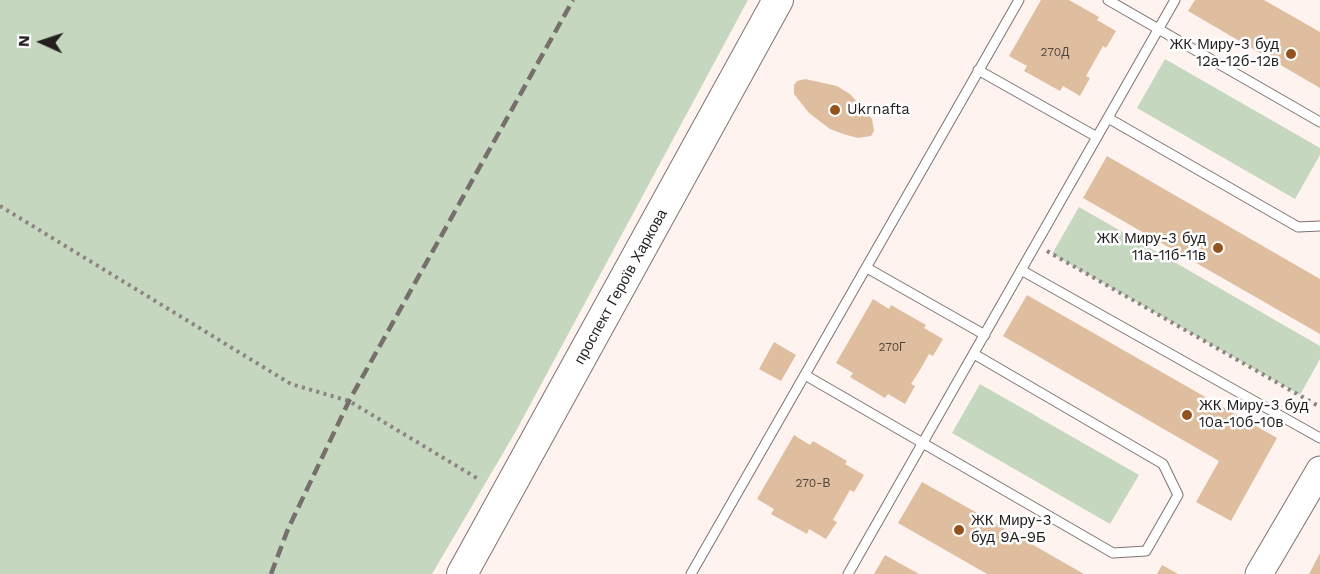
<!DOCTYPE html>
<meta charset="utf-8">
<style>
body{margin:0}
#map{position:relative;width:1320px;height:574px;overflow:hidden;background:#fef3ef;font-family:"Work Sans",sans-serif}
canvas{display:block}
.north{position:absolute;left:12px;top:12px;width:60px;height:60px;-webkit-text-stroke:4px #fff;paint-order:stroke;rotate:273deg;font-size:16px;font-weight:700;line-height:24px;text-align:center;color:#231f1e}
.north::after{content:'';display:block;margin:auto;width:21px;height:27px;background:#231f1e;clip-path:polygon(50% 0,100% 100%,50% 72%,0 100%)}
</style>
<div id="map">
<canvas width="1320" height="574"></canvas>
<div class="north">N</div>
</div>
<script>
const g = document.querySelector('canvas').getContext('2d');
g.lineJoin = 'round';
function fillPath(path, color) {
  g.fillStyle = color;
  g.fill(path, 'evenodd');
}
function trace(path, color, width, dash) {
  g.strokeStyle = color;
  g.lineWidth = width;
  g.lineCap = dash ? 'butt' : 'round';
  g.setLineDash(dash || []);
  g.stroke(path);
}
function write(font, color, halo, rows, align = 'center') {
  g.font = font + ' "Work Sans",sans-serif';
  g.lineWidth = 5;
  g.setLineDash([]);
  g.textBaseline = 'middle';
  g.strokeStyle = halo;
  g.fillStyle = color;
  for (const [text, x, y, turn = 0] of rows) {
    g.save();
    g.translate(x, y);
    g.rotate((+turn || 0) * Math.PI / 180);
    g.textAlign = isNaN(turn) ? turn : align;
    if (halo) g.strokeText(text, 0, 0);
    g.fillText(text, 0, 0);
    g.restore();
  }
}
fillPath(new Path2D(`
 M0,0H748L516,431L432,574H0Z
 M1165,59L1320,148V155L1295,199L1137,108Z
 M1079,207L1320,346V359L1300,395L1052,254Z
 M980,384L1139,475L1110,524L952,433Z`), '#c5d7bf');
fillPath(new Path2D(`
 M1041,0H1069L1099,17L1097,20L1116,31L1106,48L1103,46L1086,76L1090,78L1080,96L1063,86L1060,91L1024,71L1027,66L1009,56Z
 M1195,0H1264L1320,32V88L1188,11Z
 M805,79L837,86L850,94L872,119L874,131L871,136L858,138L843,134L830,129L809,113L794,94V85L797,81Z
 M1107,156L1320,279V334L1083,198Z
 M1027,295L1277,438L1231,521L1196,502L1219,461L1003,336Z
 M873,299L889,309L891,305L926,325L924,328L943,339L933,356L929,354L920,370L911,384L915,386L905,404L888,394L885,398L850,377L853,373L836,363Z
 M774,342L796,355L781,381L759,369Z
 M794,435L810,445L813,441L847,461L845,464L864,475L854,492L850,490L833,520L837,522L826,539L809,529L807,534L771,514L774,509L757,499Z
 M922,482L972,510L1084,574H987L898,523Z
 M1320,553V574H1309Z
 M885,555L919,574H874Z
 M1162,565L1178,574H1157Z`), '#dfbea0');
const lane = new Path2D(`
 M1108,0L1320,122
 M978,70L1097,137
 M1108,118L1298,227L1320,226
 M867,268L985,335
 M1021,270L1320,438
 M805,375L1113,553L1146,551L1178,495L1163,464L974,354
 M691,574L1019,0
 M848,574L1175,0`);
const secondary = new Path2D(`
 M1259,574L1320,470`);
const primary = new Path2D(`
 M462,574L778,0`);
trace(lane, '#7d736f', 11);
trace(secondary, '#7d736f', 29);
trace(primary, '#7d736f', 32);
trace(new Path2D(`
 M0,206L291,384L349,401L480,480
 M1047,251L1320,407`), '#8b8482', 4, [3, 4.5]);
trace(lane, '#fff', 9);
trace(secondary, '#fff', 27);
trace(primary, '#fff', 30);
trace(new Path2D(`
 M271,574L288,529L349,401L573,0`), '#766f6d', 4.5, [12, 6]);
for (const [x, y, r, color] of [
 [1291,54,6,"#94521f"],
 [835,110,6,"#94521f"],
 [1218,248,6,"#94521f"],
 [1187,415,6,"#94521f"],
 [959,530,6,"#94521f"]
]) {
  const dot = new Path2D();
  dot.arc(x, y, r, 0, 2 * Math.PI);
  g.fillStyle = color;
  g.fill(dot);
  trace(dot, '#fff', 2);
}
write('12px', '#52473e', null, [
 ["270Д",1055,52],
 ["270Г",892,347],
 ["270-В",813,483]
]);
write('15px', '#231f1e', '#fff', [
 ["ЖК Миру-3 буд",1279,45,"right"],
 ["12а-12б-12в",1279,62,"right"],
 ["Ukrnafta",847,110],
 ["ЖК Миру-3 буд",1206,239,"right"],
 ["11а-11б-11в",1206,256,"right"],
 ["ЖК Миру-3 буд",1199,406],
 ["10а-10б-10в",1199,423],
 ["ЖК Миру-3",971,521],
 ["буд 9А-9Б",971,538]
], 'left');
write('15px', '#231f1e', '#fff', [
 ["проспект Героїв Харкова",621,287,-61]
]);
</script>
